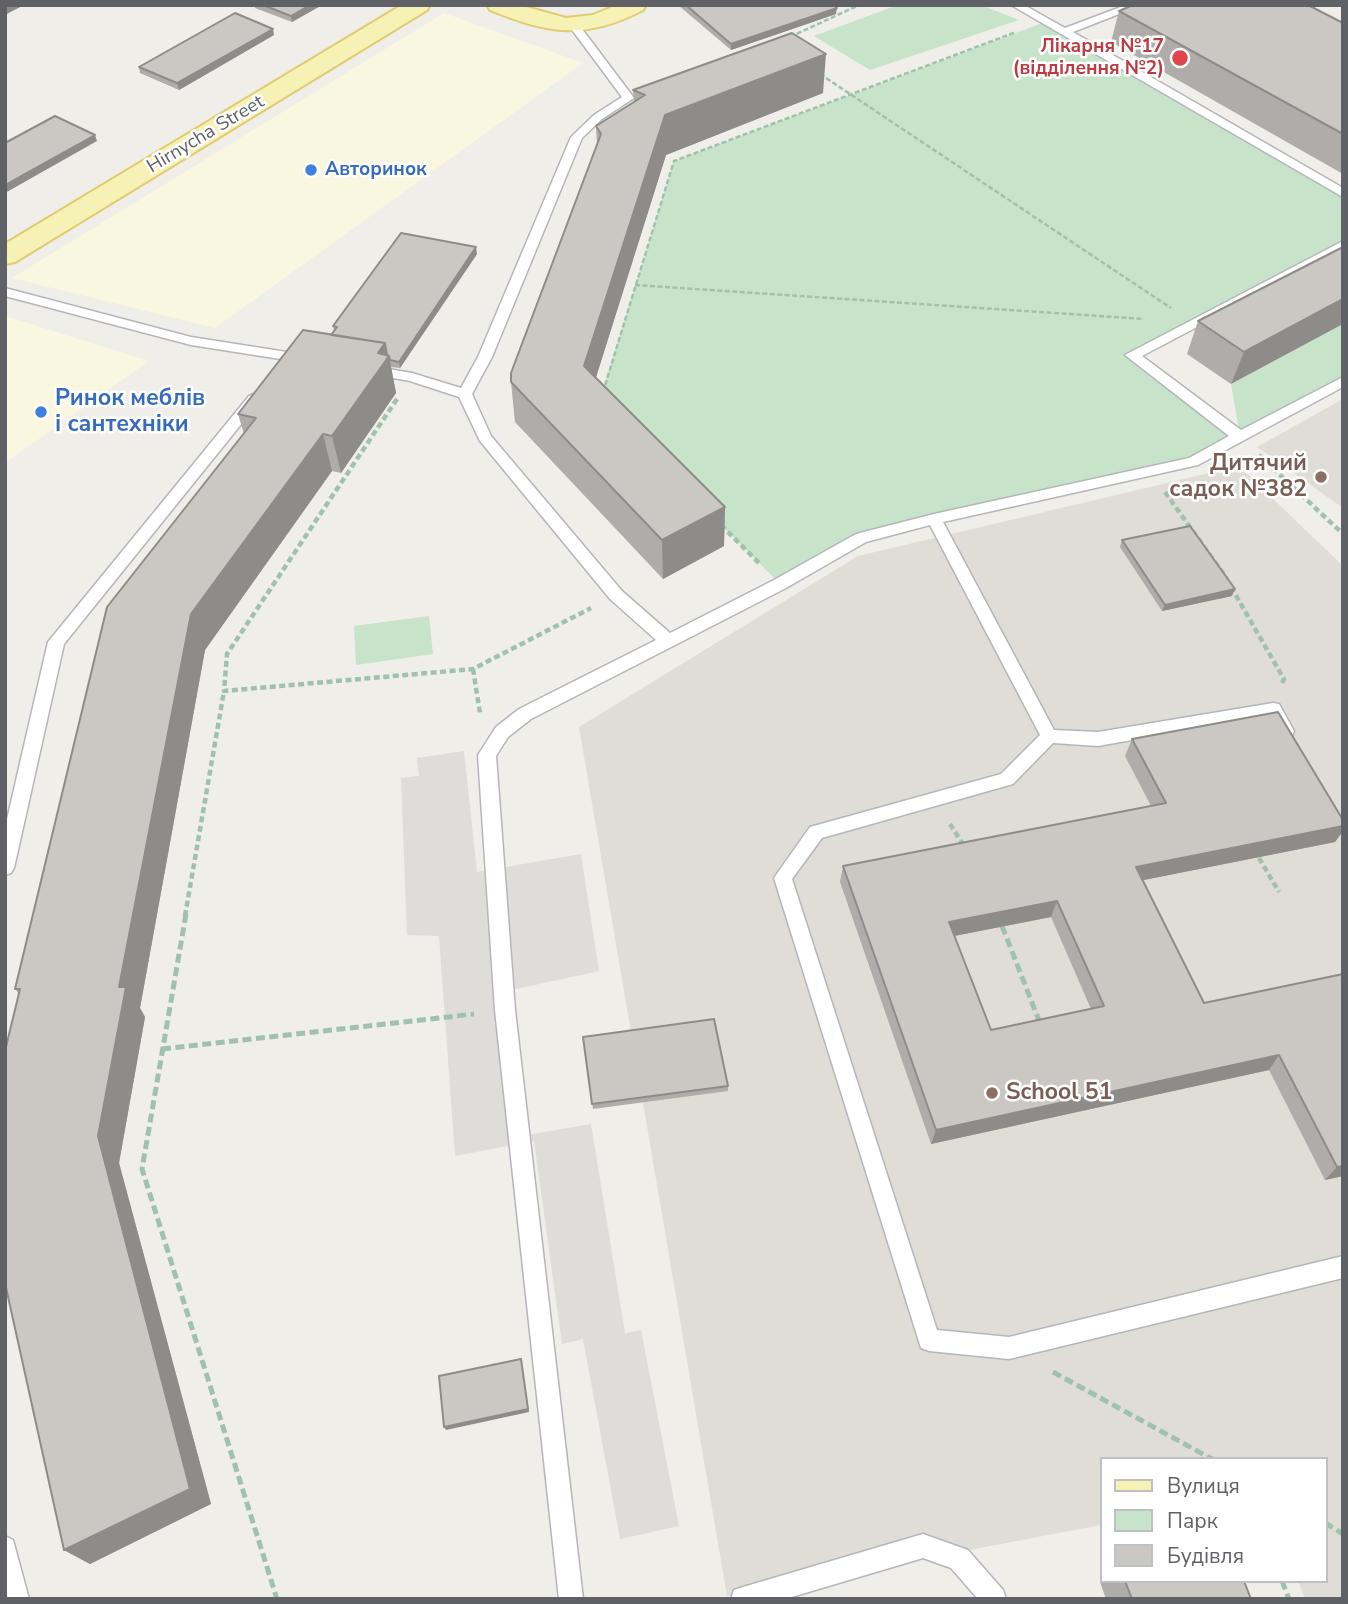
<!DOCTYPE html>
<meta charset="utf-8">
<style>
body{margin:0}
#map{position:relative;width:1348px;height:1604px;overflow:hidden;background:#efeee8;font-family:"Nunito Sans",sans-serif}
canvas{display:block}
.frame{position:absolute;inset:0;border:7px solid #5f6166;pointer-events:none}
.legend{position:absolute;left:1100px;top:1457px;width:228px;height:126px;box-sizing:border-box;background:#fff;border:2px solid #bfc0c2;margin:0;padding:9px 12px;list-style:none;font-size:21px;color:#5f6166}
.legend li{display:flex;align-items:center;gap:14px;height:35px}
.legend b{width:35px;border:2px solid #bfc0c2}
</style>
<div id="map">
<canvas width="1348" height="1604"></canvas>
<div class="frame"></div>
<ul class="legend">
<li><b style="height:9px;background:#f6f2b6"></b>Вулиця</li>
<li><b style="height:19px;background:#c7e3ca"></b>Парк</li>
<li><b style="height:19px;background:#cbc8c4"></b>Будівля</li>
</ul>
</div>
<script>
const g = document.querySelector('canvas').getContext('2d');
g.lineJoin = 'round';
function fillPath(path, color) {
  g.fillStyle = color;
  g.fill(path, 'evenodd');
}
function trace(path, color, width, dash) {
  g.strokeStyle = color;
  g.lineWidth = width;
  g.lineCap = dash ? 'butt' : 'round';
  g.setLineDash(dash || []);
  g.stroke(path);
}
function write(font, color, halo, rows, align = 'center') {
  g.font = font + ' "Nunito Sans",sans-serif';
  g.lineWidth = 5;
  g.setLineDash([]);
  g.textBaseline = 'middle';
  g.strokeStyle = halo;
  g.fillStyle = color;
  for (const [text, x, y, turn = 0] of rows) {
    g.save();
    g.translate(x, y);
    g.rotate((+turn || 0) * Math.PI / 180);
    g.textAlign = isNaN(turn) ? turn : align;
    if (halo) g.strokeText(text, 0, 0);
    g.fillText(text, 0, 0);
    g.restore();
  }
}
fillPath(new Path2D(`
 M444,13L583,63L215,328L12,278Z
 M5,316L149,361L5,463Z`), '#faf7e1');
fillPath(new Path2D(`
 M464,751L477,872L581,854L599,971L498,993L515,1137L591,1124L625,1333L641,1330L679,1526L620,1539L583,1339L562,1344L534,1141L455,1156L439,936L407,935L401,778L419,776L417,758Z`), '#deddda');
fillPath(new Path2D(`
 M1343,399V508L1257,447Z
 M1239,466L1343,566V1599H1305L1298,1581H1325V1459H1101V1525L727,1596L579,727L858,556Z`), '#dfddd6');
fillPath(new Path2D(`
 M898,5H981L1019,20L870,70L814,36Z
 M1045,22L1343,193V245L1132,355L1240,436L1231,384L1343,324V381L1193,462L861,538L780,584L599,402L674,161Z
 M429,616L433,654L356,665L354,626Z`), '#c7e3ca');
const lane = new Path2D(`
 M1011,5H1024L1065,28L1126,5H1142L1073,32L1343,188V197Z
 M575,24L579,25L634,98L602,119L582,138L492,357L472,394L491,436L622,591L670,633L774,580L856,534L934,514L1189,458L1229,436L1125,355L1343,241V250L1142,356L1241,430L1343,377V387L1198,465L943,522L1054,730L1098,732L1273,703L1279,704L1294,731L1292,736H1280L1269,716L1098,746L1053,743L1013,784L822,838L792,879L937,1330L1009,1337L1343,1256V1278L1009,1359L929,1351L921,1348L774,878L810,827L1001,774L1040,735L930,525L866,542L786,588L531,719L508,737L496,756L515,1010L583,1599H559L495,1010L478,755L496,727L519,709L656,640L610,599L480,441L459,397L410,381L366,373L364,370L371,366L412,373L461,388L478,357L571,137L594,115L622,97L570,27Z
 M5,288L191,337L306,355L313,359L306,363L191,345L5,296Z
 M254,394L261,399L259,402L64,644L14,868L11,873L5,875V828L48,642L249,396Z
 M923,1534L968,1550L1003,1590L1006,1599H978L951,1568L923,1558L785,1599H731L734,1590L743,1587Z
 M5,1536L13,1540L29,1599H5Z`);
const primary = new Path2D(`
 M402,5H430L427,10L15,262L5,264V244Z
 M487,5H519L566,18L593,15L617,5H646L643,10C585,40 549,34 490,10Z`);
trace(lane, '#b4b6ba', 3);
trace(primary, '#e1cc6f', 4);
trace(new Path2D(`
 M790,37L859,5
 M820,74L1171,308
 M635,285L1144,319
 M603,392L674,161L1016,32`), '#a0c2ad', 2.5, [5, 2.5]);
trace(new Path2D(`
 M397,399L227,654L224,691L473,669L591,608
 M1259,455L1343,534
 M1165,492L1227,579
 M721,525L759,563
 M1231,587L1284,679L1282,683
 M473,669L480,713
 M950,824L964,846
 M1259,858L1279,892
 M185,916L224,691`), '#a0c2ad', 4.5, [6, 3.5]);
trace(new Path2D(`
 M186,914L142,1169L277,1599
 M1002,926L1040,1023
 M162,1049L474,1014
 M1053,1372L1212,1459
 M1325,1523L1343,1534
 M1282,1581L1289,1599`), '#a0c2ad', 5, [9, 4.5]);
fillPath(lane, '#fff');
fillPath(primary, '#f6f2b6');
fillPath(new Path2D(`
 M254,5H322L292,22L255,8Z
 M678,5H833L836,14L731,50Z
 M1119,11L1343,23V174L1111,42Z
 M274,35L179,90L140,73L139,67Z
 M633,90L823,93L666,155L596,377L725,507L724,546L663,579L515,422L511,382L597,144L596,126L634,102Z
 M1343,247L1231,384L1187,354L1198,321Z
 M477,254L400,368L391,367L396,393L341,473L332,471L205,650L140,1008L145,1017L119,1163L211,1504L90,1564L64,1550L19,994L15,989L244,434L238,414L331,335L334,331L333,326Z
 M1122,540L1232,596L1162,611L1120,547Z
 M1132,739L1343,820V831L1335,842L1143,880L1204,1003L1343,974V1176L1325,1180L1269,1070L931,1144L840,882L843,866L1151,806L1125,756ZM1051,917L1091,1009L991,1030L954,936Z
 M583,1037L728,1086V1091L593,1109Z
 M1101,1581H1244L1251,1599H1106L1100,1582Z`), '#afaca9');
fillPath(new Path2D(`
 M9,5H24L5,15V7Z
 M310,5H322L292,22L291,16Z
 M837,8L836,14L731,50V44Z
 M273,29L274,35L179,90L177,83Z
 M826,54L823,93L666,155L587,406L584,366L665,115Z
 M95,135L97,141L5,193V185Z
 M476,247L477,254L400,368L399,362Z
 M1343,299V324L1231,384L1244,352Z
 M385,343L389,356L396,393L341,473L332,436L378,353Z
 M323,434L332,471L205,650L140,1008L145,1017L119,1163L211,1504L90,1564L64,1550L98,1136L119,987L191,614Z
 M725,507L724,546L663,579L662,540Z
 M1235,589L1232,596L1162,611L1165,605Z
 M1343,826V831L1335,842L1129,883L1136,867Z
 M1057,901L1051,917L944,938L949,922Z
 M1279,1055L1269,1070L931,1144L936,1130Z
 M1343,1166V1176L1325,1180L1337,1167Z
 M521,1359L529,1412L446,1430L444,1427Z`), '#8e8c89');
const building = new Path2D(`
 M263,5H310L291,16Z
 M686,5H833L837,8L731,44Z
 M1133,5H1308L1343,23V134L1119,11Z
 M235,13L273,29L177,83L139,67Z
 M792,33L826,54L665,115L584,366L725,507L662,540L511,382V373L601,134L596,126L645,95L633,90Z
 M55,116L95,135L5,185V143Z
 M401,233L476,247L399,362L390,360L389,356L387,355L385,343L331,335L337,327L333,326Z
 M1343,247V299L1244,352L1198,321Z
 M303,330L385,343L378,353L389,356L332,436L323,434L191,614L119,987H126L98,1136L190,1489L64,1550L5,1283V1051L20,989H15L107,607L256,418L238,414Z
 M1190,526L1235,589L1165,605L1122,540Z
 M1278,712L1343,820V826L1136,867L1204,1003L1343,974V1166L1337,1167L1279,1055L936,1130L843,866L1166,803L1132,739ZM1057,901L1104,1006L991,1030L949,922Z
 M714,1019L728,1086L592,1104L583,1037Z
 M521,1359L528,1409L444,1427L439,1376Z
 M1125,1581H1244L1251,1599H1132Z`);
fillPath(building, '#cbc8c4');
trace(building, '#8e8c89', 2);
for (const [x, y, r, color] of [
 [1180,58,9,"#e0444e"],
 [311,170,7,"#3f7fe0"],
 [41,412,7,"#3f7fe0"],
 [1321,477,7,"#8d6e63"],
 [992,1093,7,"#8d6e63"]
]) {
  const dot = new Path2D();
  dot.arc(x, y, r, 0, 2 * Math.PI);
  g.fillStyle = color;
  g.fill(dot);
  trace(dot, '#fff', 2.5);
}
write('bold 19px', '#be3a42', '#fff', [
 ["Лікарня №17",1164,47],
 ["(відділення №2)",1164,69]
], 'right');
write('19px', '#5f6166', '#fff', [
 ["Hirnycha Street",206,135,-31]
]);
write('bold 19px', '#366cbe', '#fff', [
 ["Авторинок",325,170]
], 'left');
write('bold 23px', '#366cbe', '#fff', [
 ["Ринок меблів",55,399],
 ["і сантехніки",55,425]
], 'left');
write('bold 23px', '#785e54', '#fff', [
 ["Дитячий",1307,464],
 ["садок №382",1307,490],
 ["School 51",1006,1093,"left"]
], 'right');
</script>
